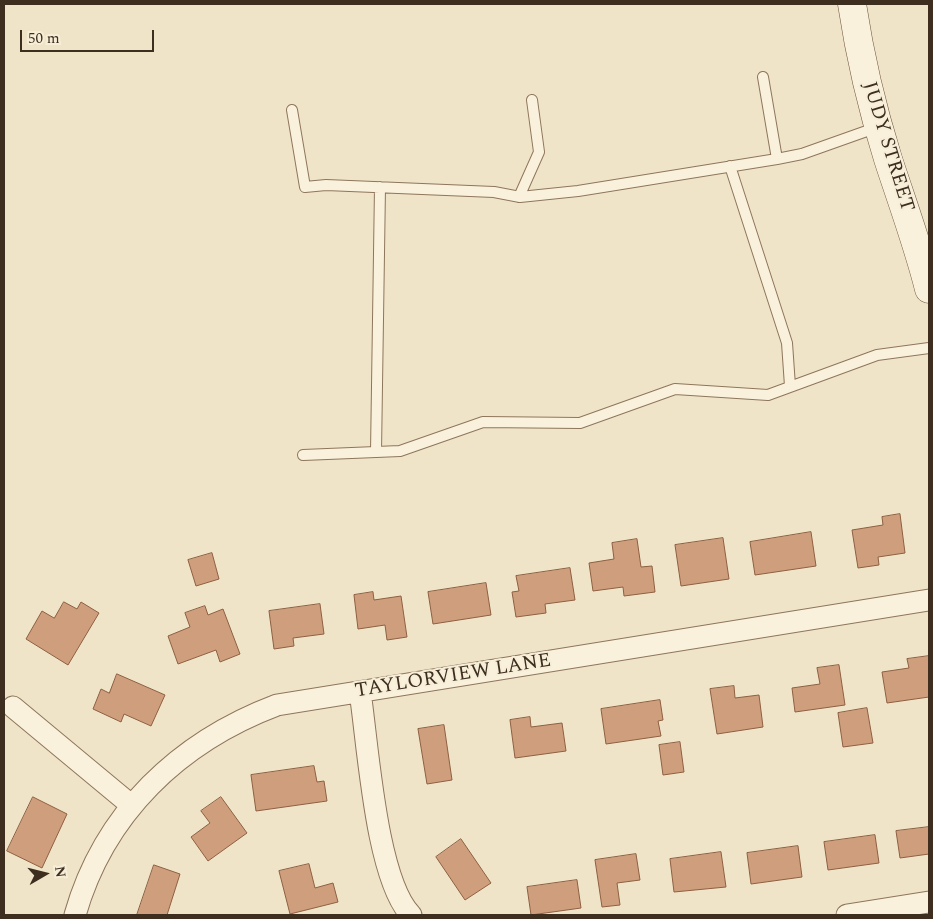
<!DOCTYPE html>
<style>
body{margin:0}
#map{position:relative;width:933px;height:919px;overflow:hidden;background:#f0e4c8;font-family:Spectral,serif}
canvas{display:block}
.frame{position:absolute;inset:0;border:5px solid #3d2e20;pointer-events:none}
.north{position:absolute;left:20px;top:849px;width:50px;height:50px;-webkit-text-stroke:4px #f7eed8;paint-order:stroke;rotate:82deg;font-size:14px;font-weight:700;line-height:20px;text-align:center;color:#3d2e20}
.north::after{content:'';display:block;margin:auto;width:18px;height:22px;background:#3d2e20;clip-path:polygon(50% 0,100% 100%,50% 72%,0 100%)}
.scale{position:absolute;left:20px;top:30px;width:134px;height:22px;box-sizing:border-box;border:2px solid #3d2e20;border-top:0;padding-left:6px;font-size:15px;line-height:18px;white-space:nowrap;color:#3d2e20;-webkit-text-stroke:4px #f7eed8;paint-order:stroke}
</style>
<div id="map">
<canvas width="933" height="919"></canvas>
<div class="frame"></div>
<div class="north">N</div>
<div class="scale">50 m</div>
</div>
<script>
const g = document.querySelector('canvas').getContext('2d');
g.lineJoin = 'round';
function fillPath(path, color) {
  g.fillStyle = color;
  g.fill(path, 'evenodd');
}
function trace(path, color, width, dash) {
  g.strokeStyle = color;
  g.lineWidth = width;
  g.lineCap = dash ? 'butt' : 'round';
  g.setLineDash(dash || []);
  g.stroke(path);
}
function write(font, color, halo, rows, align = 'center') {
  g.font = font + ' Spectral,serif';
  g.lineWidth = 4;
  g.setLineDash([]);
  g.textBaseline = 'middle';
  g.strokeStyle = halo;
  g.fillStyle = color;
  for (const [text, x, y, turn = 0] of rows) {
    g.save();
    g.translate(x, y);
    g.rotate((+turn || 0) * Math.PI / 180);
    g.textAlign = isNaN(turn) ? turn : align;
    if (halo) g.strokeText(text, 0, 0);
    g.fillText(text, 0, 0);
    g.restore();
  }
}
const building = new Path2D(`
 M900,514L905,553L878,557L879,565L858,568L852,530L883,525L882,517Z
 M811,532L816,566L755,575L750,542Z
 M723,538L729,579L681,586L675,545Z
 M637,539L641,567L652,566L655,592L624,596L623,587L593,591L589,563L614,559L612,543Z
 M212,553L219,579L196,586L188,560Z
 M570,568L575,600L545,604L546,613L516,617L512,592L519,591L516,576Z
 M486,583L491,615L433,624L428,592Z
 M373,592L374,600L401,596L407,637L387,640L385,625L358,629L354,595Z
 M64,602L77,609L81,602L99,613L68,665L26,639L42,611L54,618Z
 M320,604L324,634L293,638L294,646L274,649L269,611Z
 M205,606L208,615L223,609L240,654L220,662L216,650L178,664L168,636L190,627L185,613Z
 M929,656V697L887,703L882,672L909,668L907,659Z
 M839,665L845,705L795,712L792,688L820,684L817,668Z
 M117,674L165,695L151,726L124,714L121,722L93,709L101,689L109,693Z
 M734,686L735,698L759,695L763,727L717,734L710,689Z
 M660,700L663,720L658,721L661,736L606,744L601,709Z
 M867,708L873,743L843,747L838,713Z
 M530,717L531,727L562,723L566,751L515,758L510,720Z
 M444,725L452,780L427,784L418,729Z
 M680,742L684,772L663,775L659,745Z
 M314,766L317,782L324,781L327,801L256,811L251,775Z
 M33,797L67,814L42,868L7,851Z
 M221,797L247,833L208,861L191,837L210,823L201,811Z
 M929,827V854L900,858L896,831Z
 M875,835L879,863L828,870L824,842Z
 M461,839L491,883L465,900L436,857Z
 M798,846L802,877L751,884L747,853Z
 M721,852L726,887L674,892L670,859Z
 M636,854L640,880L617,883L620,905L602,907L595,860Z
 M309,864L315,888L333,883L338,902L290,914L279,871Z
 M154,865L180,874L167,915H137Z
 M577,880L581,908L531,915L527,887Z`);
fillPath(building, '#cf9f7d');
trace(building, '#8d5f41', 1);
const lane = new Path2D(`
 M763,77L777,159
 M292,110L305,187L326,185L494,192L520,197L578,191L777,159L802,154L878,127
 M730,166L787,343L790,386
 M519,197L539,152L532,100
 M376,452L400,451L483,422L580,423L675,389L768,395L877,355L929,348
 M303,455L376,452L380,187`);
const street = new Path2D(`
 M360,692C368,745 376,879 411,915
 M13,707L131,805
 M75,915C104,813 179,742 277,705L929,600
 M847,915L929,902`);
const secondary = new Path2D(`
 M852,4C860,57 872,108 888,159C902,202 918,245 929,289`);
trace(lane, '#8d765c', 12);
trace(street, '#8d765c', 23);
trace(secondary, '#6f573f', 29);
trace(lane, '#faf1dc', 10);
trace(street, '#faf1dc', 21);
trace(secondary, '#faf1dc', 28);
write('20px', '#3d2e20', '#f7eed8', [
 ["JUDY STREET",887,147,73],
 ["TAYLORVIEW LANE",453,677,-9]
]);
</script>
